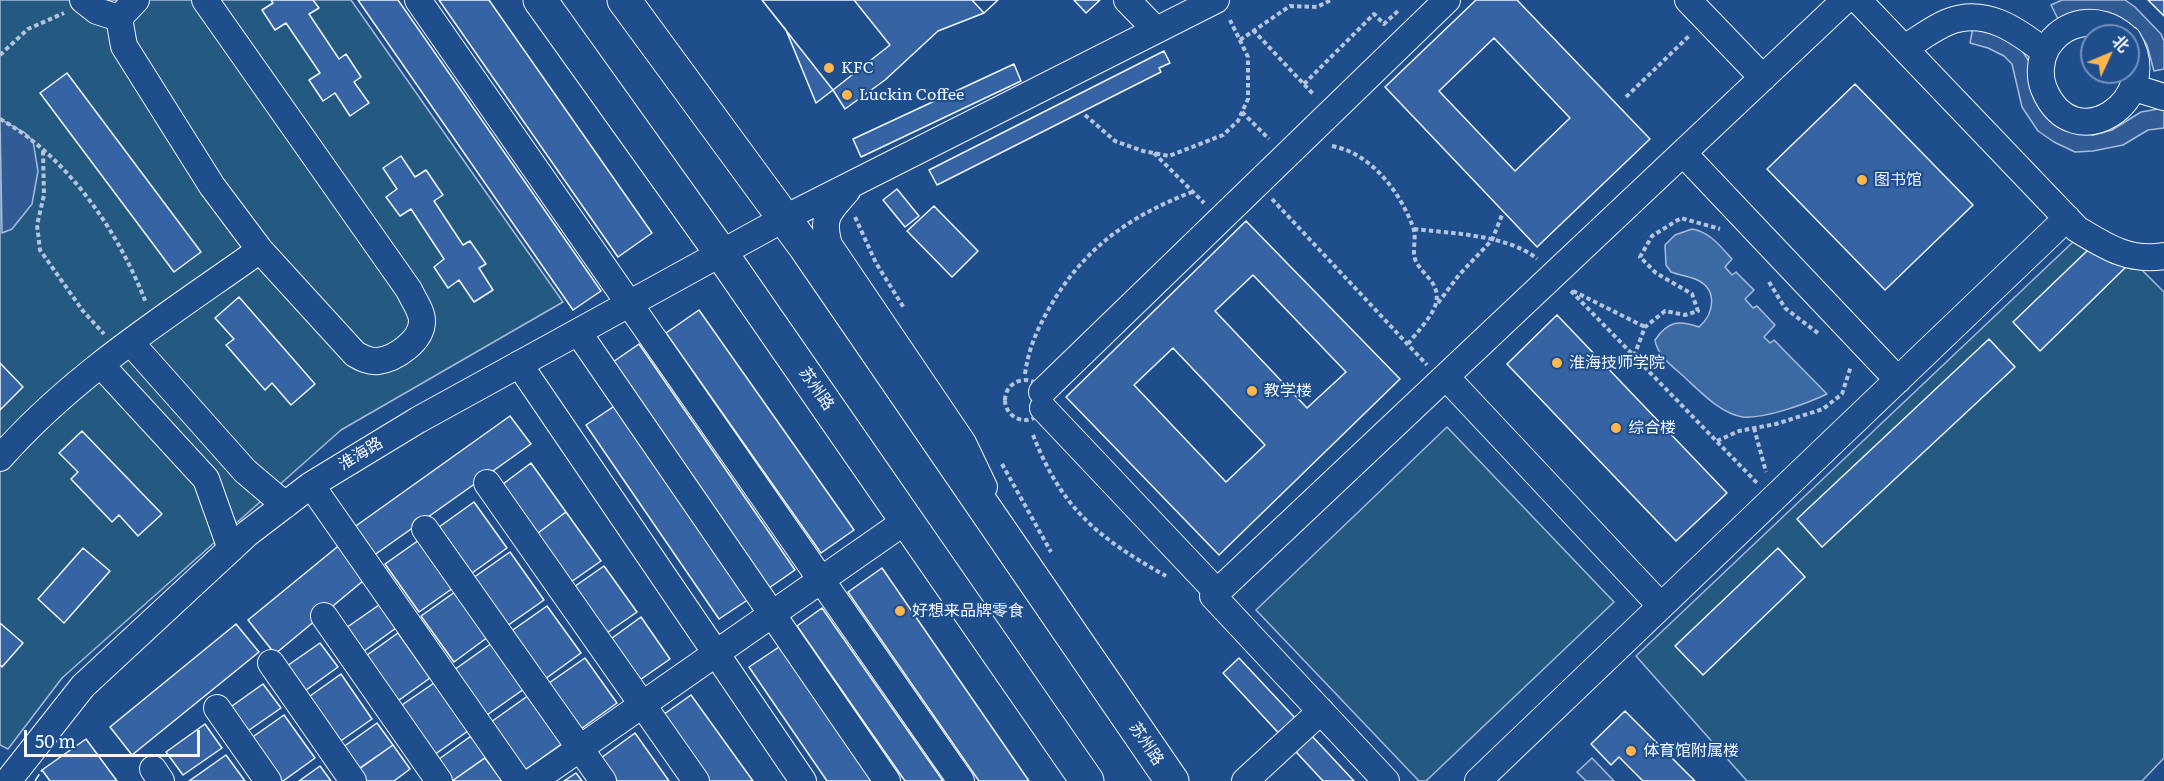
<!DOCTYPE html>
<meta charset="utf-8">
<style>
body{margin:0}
#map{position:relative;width:2164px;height:781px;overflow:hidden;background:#1f4e8c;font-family:Literata,"Noto Sans SC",serif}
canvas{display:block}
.north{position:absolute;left:2080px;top:24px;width:60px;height:60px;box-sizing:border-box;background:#1f4e8c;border:2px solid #7391ba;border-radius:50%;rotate:46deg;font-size:16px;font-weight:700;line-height:24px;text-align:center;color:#f2f6ff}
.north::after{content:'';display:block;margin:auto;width:21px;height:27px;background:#ffb74d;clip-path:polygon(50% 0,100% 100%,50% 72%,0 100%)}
.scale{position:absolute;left:24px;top:730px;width:176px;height:27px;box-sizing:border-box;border:3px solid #f2f6ff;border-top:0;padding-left:8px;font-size:18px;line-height:21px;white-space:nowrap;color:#f2f6ff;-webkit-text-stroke:4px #1f4e8c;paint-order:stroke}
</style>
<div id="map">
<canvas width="2164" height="781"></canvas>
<div class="north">北</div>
<div class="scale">50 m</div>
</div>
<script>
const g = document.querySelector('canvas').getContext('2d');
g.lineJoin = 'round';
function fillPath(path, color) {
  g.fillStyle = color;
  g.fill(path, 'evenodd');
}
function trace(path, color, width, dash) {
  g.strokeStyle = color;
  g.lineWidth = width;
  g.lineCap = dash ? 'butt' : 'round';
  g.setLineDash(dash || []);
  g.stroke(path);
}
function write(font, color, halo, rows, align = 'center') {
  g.font = font + ' Literata,"Noto Sans SC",serif';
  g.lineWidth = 4.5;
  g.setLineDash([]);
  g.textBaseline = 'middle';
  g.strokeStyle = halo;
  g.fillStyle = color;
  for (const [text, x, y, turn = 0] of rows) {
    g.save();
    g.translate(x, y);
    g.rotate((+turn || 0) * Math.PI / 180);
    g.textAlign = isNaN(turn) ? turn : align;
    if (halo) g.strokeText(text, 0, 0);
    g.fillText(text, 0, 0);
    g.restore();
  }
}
const green = new Path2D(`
 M0,0H351L563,302L341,430L62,678L8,749L0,745Z
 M2073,242L2140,268L2164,292V758L2142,781H1747L1636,656Z
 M1447,427L1614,602L1426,781H1419L1256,610Z`);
fillPath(green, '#245a82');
trace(green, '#a8bbd7', 1.5);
const parking = new Path2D(`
 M2062,0H2125L2135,7L2161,34L2164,41V69L2154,71L2147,45L2139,33L2112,15L2059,21L2051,5Z
 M1973,27L1992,31L2021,49L2073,130L2093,135L2112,130L2141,112L2164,108V128L2148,130L2123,145L2093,151L2075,152L2054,142L2038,131L2022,107L2012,64L2004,56L1988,48L1970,43Z
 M0,119L25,133L33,141L38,171L32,204L12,229L2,233Z
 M1592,758L1614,781H1586L1577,772Z`);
fillPath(parking, '#305b95');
trace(parking, '#a8bbd7', 1.5);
const water = new Path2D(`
 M1692,229C1710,232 1720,246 1732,259L1725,267L1732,275L1736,272L1754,290L1745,299L1753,308L1757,306L1775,325L1764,337L1770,343L1774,340L1827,394C1808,403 1765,419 1743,417C1720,414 1699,390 1682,375C1672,366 1657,355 1655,340C1668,321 1678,320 1699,327C1715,313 1718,288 1695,279C1687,276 1679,275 1671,272L1666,265L1665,245L1675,235Z`);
fillPath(water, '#3b69a3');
trace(water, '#a8bbd7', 1.5);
const building = new Path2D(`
 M271,0H313L319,8L309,14L339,59L346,54L361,77L354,82L369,103L350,116L335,93L323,101L309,80L320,73L286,23L275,30L262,10L273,3Z
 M358,0H398L601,291L573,310Z
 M439,0H489L652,233L618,257Z
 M762,0H998L984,13L938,31L885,80L845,109L833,90L816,103L786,30Z
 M762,0H854L890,45L833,90Z
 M972,0H998L984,13Z
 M1074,0H1100L1086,13Z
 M1476,0H1517L1650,139L1537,247L1385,87ZM1494,38L1570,118L1515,171L1439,91Z
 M2148,0H2164V16Z
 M1164,51L1170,63L1159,68L1161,72L937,185L929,170Z
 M1014,64L1021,81L861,157L853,139Z
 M67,73L201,252L174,272L40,93Z
 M1855,84L1973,205L1885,290L1767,169Z
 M401,156L415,177L426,170L443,195L434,201L463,245L470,241L486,264L479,268L493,290L474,302L459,280L448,288L434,267L444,259L411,209L400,216L386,197L397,189L383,168Z
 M897,189L919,216L905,227L883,200Z
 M934,206L978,251L952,277L907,231Z
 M1246,221L1400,379L1219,555L1066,397ZM1253,275L1346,372L1307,408L1215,311ZM1173,348L1265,445L1226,482L1134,385Z
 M2089,249L2129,264L2040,351L2013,322Z
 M239,297L315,384L291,405L272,383L265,390L226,345L234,339L215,318Z
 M699,310L854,530L821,553L666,333Z
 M1557,315L1727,493L1676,541L1507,364Z
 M1989,339L2015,367L1822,547L1797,519Z
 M639,344L795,570L769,588L613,362Z
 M0,363L23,387L0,410Z
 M616,405L749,599L719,619L586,425Z
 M510,416L531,444L373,556L353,528Z
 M82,431L162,514L138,536L119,515L112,522L71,479L78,472L59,453Z
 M531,463L566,512L534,536L499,487Z
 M474,502L507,548L472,573L439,527Z
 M566,512L601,561L568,584L534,536Z
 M419,540L453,588L419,612L385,564Z
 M342,543L369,576L275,654L248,620Z
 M83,548L110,571L64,623L38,599Z
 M1778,548L1805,577L1703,675L1675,646Z
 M510,552L544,600L507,626L473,578Z
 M604,566L637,612L604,635L571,589Z
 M882,568L1029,781H979L848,592Z
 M455,592L488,637L454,662L421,616Z
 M379,605L396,628L360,654L343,630Z
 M547,606L581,653L541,682L507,634Z
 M822,608L943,781H905L797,626Z
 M641,617L670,659L637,682L608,641Z
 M0,623L23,643L2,667L0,665Z
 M236,624L259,652L132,755L110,727Z
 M398,633L430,678L395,703L363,658Z
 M320,643L338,667L302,693L284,668Z
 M492,643L524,689L487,715L454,670Z
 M782,645L874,781H827L749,667Z
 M585,658L617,703L578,731L546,685Z
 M1239,658L1354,781H1323L1223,673Z
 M341,674L372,719L335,745L303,701Z
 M434,683L468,731L434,755L399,707Z
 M263,684L281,708L242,735L225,711Z
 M529,695L563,743L525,770L491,722Z
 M691,695L753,781H705L660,717Z
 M1625,711L1695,781H1643L1619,757L1611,765L1591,744Z
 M284,715L315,758L283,781H275L247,741Z
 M377,723L393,745L354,772L339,750Z
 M205,724L222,748L183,775L166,752Z
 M635,733L669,781H617L601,758Z
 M471,736L486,757L452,781H448L435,762Z
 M86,739L117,781H50L42,770Z
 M393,745L410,769L394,781H361L355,772Z
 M226,755L245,781H189Z
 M485,758L502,781H452Z
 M320,766L331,781H299Z
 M576,773L582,781H564Z`);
fillPath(building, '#3563a3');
trace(building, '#f2f6ff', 1.5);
const minor = new Path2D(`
 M83,0L97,11L119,18
 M136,0L119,18L124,46L212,186L260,250L355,354C362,358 369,362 378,361C395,359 422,341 422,321C422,311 413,299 409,290L205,0
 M418,0L961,781
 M1127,0L1156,30
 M1688,0L1763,78
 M1858,0L2077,229C2105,246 2129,262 2164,256
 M2124,36C2099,14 2063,20 2046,49C2040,61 2039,77 2044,89C2074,161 2164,100 2128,39
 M1904,48C1918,40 1933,28 1948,22C1985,7 2017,30 2045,52
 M2138,89L2164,97
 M1683,153L1898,380
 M847,191C829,212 821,216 829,245L963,443L984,487
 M578,332L887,781
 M131,343L245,471L285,505
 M519,364L803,781
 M101,365L206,479L231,549
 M1446,377L1661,606
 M1042,392L1447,0
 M1043,408L1217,592
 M0,458C74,374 170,314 260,250
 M487,483L696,781
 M311,485L518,781
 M425,529L603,781
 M324,616L439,781
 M271,663L353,781
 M217,708L268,781
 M153,769L161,781
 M8,781L83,686L248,533L311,485L418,420L785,218L1216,0
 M533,781L907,520
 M1245,781L1321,711
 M1386,781L1213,596L1845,0
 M1478,781L2067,218`);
const major = new Path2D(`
 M540,0L721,253L1087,781
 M624,0L806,248L1172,781`);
trace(minor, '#f2f6ff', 28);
trace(major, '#f2f6ff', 35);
trace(new Path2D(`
 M1253,30L1314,95
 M1240,40L1290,6L1317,7L1331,0
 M0,55L28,29L64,13
 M1304,84L1374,14L1384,24L1400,9
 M1626,97L1689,36
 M1242,112L1269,139
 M1085,115L1115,141L1143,151L1169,156L1223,135L1238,121L1248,99V57L1230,20
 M0,119C67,156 119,232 146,303
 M1332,146C1371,153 1400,192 1413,227C1417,237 1412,249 1415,259C1421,275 1441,282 1436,303C1433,316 1416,333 1408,344
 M43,151L44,195L37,225L40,250L83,311L104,334
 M1154,153L1204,203
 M1272,199L1427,365
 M855,217L876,263L904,308
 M1414,229C1449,233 1510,235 1537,259
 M1769,282L1785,308L1819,334
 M1571,291L1758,484
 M1573,291L1645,327
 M1438,303L1459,275L1492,240L1502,215
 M1634,356L1645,327L1665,311L1685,315L1698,311L1692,294L1656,273L1640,257L1652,236L1681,218L1720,229
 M1025,374C1028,352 1035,334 1046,314C1080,251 1127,217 1192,192
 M1005 400a20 20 0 1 1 40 0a20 20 0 1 1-40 0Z
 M1754,428L1766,472
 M1033,435C1062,509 1098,538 1166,576
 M1717,441L1739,431L1776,424L1823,409L1842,394L1851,366
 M1002,464L1051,552`), '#b3c4dc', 4, [4.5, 3]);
trace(minor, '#1f4e8c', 26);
trace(major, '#1f4e8c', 33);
trace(new Path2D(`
 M35,781L42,770`), '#f2f6ff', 1.5, [8, 3]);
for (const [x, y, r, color] of [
 [829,68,6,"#ffb74d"],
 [847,95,6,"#ffb74d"],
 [1862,180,6,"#ffb74d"],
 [1557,363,6,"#ffb74d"],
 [1252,391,6,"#ffb74d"],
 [1616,428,6,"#ffb74d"],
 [900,611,6,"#ffb74d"],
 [1631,751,6,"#ffb74d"]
]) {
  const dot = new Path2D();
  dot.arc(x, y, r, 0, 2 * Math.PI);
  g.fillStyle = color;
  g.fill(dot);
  trace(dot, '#1f4e8c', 2);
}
write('16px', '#f2f6ff', '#1f4e8c', [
 ["KFC",841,68],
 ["Luckin Coffee",859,95],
 ["图书馆",1874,180],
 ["淮海技师学院",1569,363],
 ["教学楼",1264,391],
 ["综合楼",1628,428],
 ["好想来品牌零食",912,611],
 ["体育馆附属楼",1643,751]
], 'left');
write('16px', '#f2f6ff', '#1f4e8c', [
 ["苏州路",816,389,55],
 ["淮海路",361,454,-31],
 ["苏州路",1146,744,56]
]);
</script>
